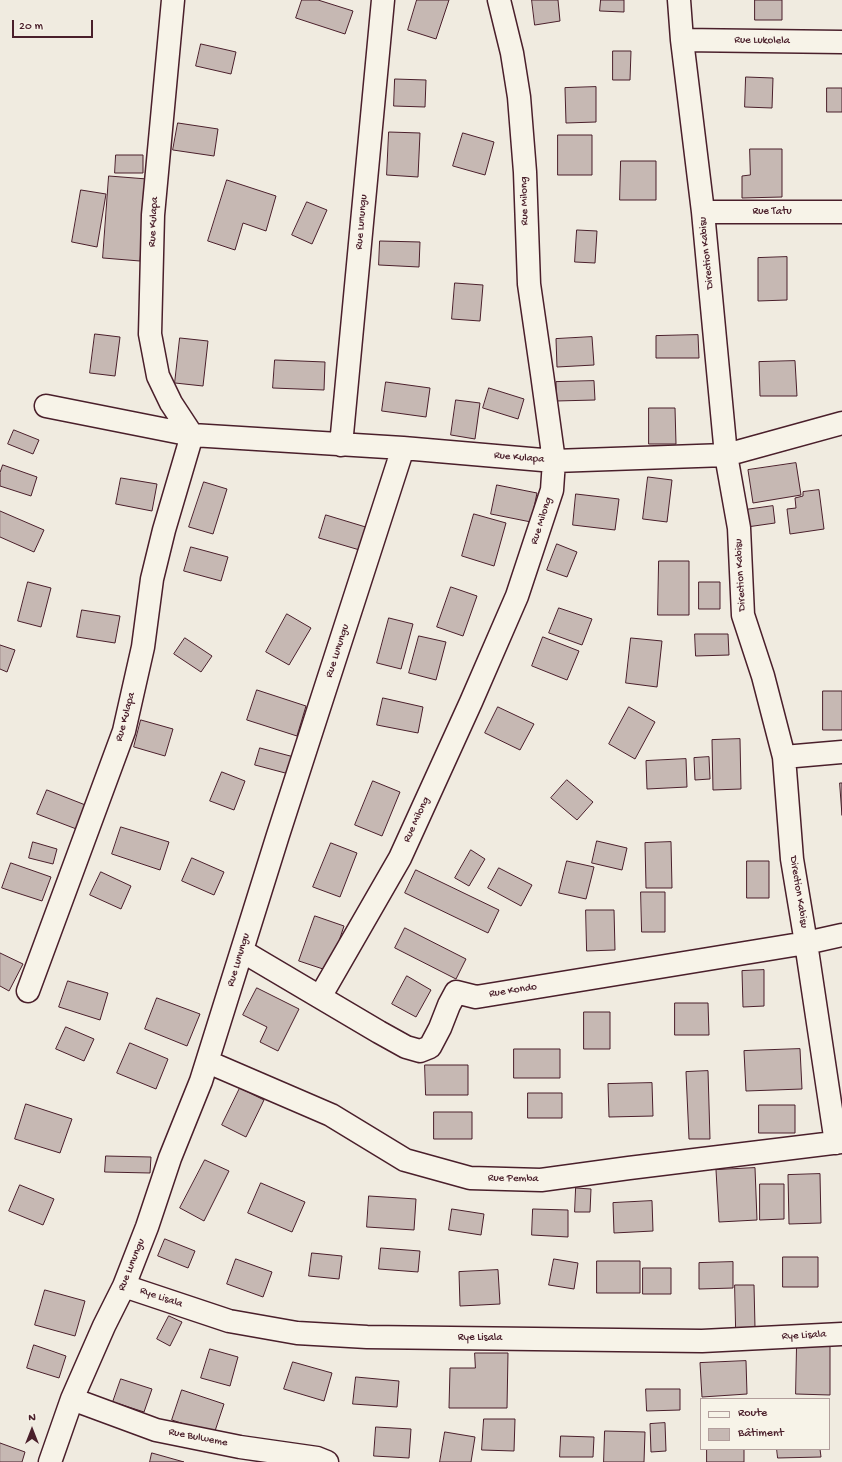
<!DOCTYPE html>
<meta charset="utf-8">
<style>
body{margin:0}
#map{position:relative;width:842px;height:1462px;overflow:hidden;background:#f0ebe0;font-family:"Gochi Hand",sans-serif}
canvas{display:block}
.legend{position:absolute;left:700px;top:1398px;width:130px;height:52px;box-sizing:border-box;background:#f7f3e8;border:1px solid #b29e9c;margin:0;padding:5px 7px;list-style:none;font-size:12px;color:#4a1f2b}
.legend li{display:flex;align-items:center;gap:8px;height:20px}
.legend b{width:20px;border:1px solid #b29e9c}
.north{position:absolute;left:12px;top:1410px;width:40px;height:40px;-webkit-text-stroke:3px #f7f3e8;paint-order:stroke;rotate:0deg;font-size:11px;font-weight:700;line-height:16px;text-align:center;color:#4a1f2b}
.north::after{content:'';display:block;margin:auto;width:14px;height:18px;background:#4a1f2b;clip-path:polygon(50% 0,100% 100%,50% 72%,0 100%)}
.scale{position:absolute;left:12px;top:20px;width:81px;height:18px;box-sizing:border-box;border:2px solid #4a1f2b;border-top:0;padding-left:5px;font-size:12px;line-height:14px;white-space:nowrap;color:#4a1f2b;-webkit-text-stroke:3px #f7f3e8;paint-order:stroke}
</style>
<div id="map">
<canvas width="842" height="1462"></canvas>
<ul class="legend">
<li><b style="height:5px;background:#f7f3e8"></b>Route</li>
<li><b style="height:11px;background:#c6b8b3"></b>Bâtiment</li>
</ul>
<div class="north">N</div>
<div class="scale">20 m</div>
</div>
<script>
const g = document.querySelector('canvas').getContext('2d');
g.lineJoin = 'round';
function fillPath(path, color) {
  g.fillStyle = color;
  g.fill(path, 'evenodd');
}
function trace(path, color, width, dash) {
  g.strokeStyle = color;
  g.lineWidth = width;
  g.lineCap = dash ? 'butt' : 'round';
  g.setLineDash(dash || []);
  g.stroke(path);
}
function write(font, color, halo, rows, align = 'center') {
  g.font = font + ' "Gochi Hand",sans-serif';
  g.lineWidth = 3;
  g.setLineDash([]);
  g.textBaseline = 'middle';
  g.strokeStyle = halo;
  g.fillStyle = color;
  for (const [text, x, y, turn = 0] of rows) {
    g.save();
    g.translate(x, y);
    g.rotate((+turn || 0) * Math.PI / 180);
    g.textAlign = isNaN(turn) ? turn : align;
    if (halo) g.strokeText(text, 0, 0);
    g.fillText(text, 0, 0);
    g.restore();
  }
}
const building = new Path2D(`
 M302,0H318L353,11L345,34L296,18Z
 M417,0H449L436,39L408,30Z
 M532,0H558L560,21L535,25Z
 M601,0H624V12L600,11Z
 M755,0H782V20H755Z
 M201,44L236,52L231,74L196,66Z
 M613,51H631L630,80H613Z
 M746,77L773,78L772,108L745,107Z
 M395,79L426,80L425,107L394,106Z
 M596,87V122L566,123L565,88Z
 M827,88H842V112H827Z
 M178,123L218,129L214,156L173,150Z
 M389,132L420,133L418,177L387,175Z
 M463,133L494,142L485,175L453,166Z
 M558,135H592V175H558Z
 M750,149H782V197L742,198V176L750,175Z
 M116,155H143V173H115Z
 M621,161H656V200H620Z
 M109,176L147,179L140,261L103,258Z
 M227,180L276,196L266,231L243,223L235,250L208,241Z
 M81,190L106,194L97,247L72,242Z
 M307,202L327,210L312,244L292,235Z
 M577,230L597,231L595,263L575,262Z
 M380,241L420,242L419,267L379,265Z
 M787,257V300L758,301V258Z
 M455,283L483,285L480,321L452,319Z
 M95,334L120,337L115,376L90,373Z
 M698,335L699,358H656V336Z
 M592,337L594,365L557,367L556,339Z
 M180,338L208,341L203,386L175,383Z
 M275,360L325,362L324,390L273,388Z
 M795,361L797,396H760L759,362Z
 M594,381L595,400L556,401V382Z
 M386,382L430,388L426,417L382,411Z
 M489,388L524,399L518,419L483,408Z
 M456,400L480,403L475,439L451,435Z
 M649,408H675L676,444H649Z
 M14,430L39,440L33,454L8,444Z
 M796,463L801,495L753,503L748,470Z
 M3,465L37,477L31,496L0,486V473Z
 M648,477L672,480L667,522L643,519Z
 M121,478L157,484L152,511L116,504Z
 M204,482L227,489L213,534L189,527Z
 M497,485L537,493L531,522L491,514Z
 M819,490L824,529L790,534L787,509L796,508L795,498L803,496V492Z
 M576,494L619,499L615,530L573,525Z
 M773,506L775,523L747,527L745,510Z
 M0,511L44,530L34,552L0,537Z
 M474,514L506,523L494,566L462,556Z
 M326,515L369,528L363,551L319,538Z
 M557,544L577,552L567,577L547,570Z
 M191,547L228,557L221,581L184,571Z
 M659,561H689V615H658Z
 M28,582L51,588L41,627L18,621Z
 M699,582H720V609H699Z
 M451,587L477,596L463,636L437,627Z
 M559,608L592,619L582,645L549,633Z
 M82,610L120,616L115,643L77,637Z
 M287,614L311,628L289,665L266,652Z
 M389,618L413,624L401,669L377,663Z
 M695,634H728L729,655L696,656Z
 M419,636L446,642L436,680L409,673Z
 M543,637L579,651L567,680L532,666Z
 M185,638L212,656L201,672L174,654Z
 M631,638L662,641L657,687L626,683Z
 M0,645L15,650L7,672L0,669Z
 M257,690L306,706L297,736L247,720Z
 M823,691H842V730H823Z
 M383,698L423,707L418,733L377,725Z
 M498,707L534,724L520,750L485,733Z
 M629,707L655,722L635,759L609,744Z
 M141,720L173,729L165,756L134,747Z
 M740,739L741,789L713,790L712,740Z
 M260,748L294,757L289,774L255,765Z
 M709,757L710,779L695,780L694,758Z
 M686,759L687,787L647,789L646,761Z
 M222,772L245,781L234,810L210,801Z
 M567,780L593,802L577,820L551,798Z
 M373,781L400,792L382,836L355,825Z
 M840,783H842V815Z
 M47,790L88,806L79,830L37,814Z
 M121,827L169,842L160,870L112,854Z
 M597,841L627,848L622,870L592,863Z
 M33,842L57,849L53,864L29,858Z
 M671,842L672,888H646L645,843Z
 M331,843L357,853L340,897L313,887Z
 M471,850L485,859L469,886L455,878Z
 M192,858L224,872L214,895L182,881Z
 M567,861L594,867L586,899L559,893Z
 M747,861H769V898H747Z
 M11,863L51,877L42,901L2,888Z
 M499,868L532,885L521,906L488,888Z
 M416,870L499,910L488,933L405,893Z
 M101,872L131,886L121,909L90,895Z
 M641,892H665V932H642Z
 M586,910H614L615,950L587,951Z
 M315,916L344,926L329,971L299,961Z
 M405,928L466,959L456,979L395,948Z
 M0,953L23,964L9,991L0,986Z
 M764,970V1006L743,1007L742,971Z
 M407,976L431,990L416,1017L392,1004Z
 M68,981L108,993L100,1020L59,1007Z
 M257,988L299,1009L278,1051L260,1042L267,1027L243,1015Z
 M157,998L200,1014L187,1046L145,1029Z
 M675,1003H708L709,1035H675Z
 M584,1012H610V1049H584Z
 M66,1027L94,1039L84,1061L56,1049Z
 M130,1043L168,1059L156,1089L117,1073Z
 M514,1049H560V1078H514Z
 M800,1049L802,1089L746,1091L744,1051Z
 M425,1065H468V1095H426Z
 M708,1071L710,1139H689L686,1072Z
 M652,1083L653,1116L609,1117L608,1084Z
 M240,1088L264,1100L246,1137L222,1125Z
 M528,1093H562V1118H528Z
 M26,1104L72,1119L60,1153L15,1139Z
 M759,1105H795V1133H759Z
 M434,1112H472V1139H434Z
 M106,1156L151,1157L150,1173L105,1172Z
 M205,1160L229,1171L204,1221L180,1208Z
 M755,1168L757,1220L719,1222L716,1170Z
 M820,1174L821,1223L789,1224L788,1175Z
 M261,1183L305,1202L292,1232L248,1213Z
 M760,1184H784V1219L760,1220Z
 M20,1185L54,1199L43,1225L9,1211Z
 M576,1188L591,1189L590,1212H575Z
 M369,1196L416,1199L414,1230L367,1227Z
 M652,1201L653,1231L614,1233L613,1203Z
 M452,1209L484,1214L481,1235L449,1230Z
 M533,1209L568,1210V1237L532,1235Z
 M165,1239L195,1251L188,1268L158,1256Z
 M381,1248L420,1251L418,1272L379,1269Z
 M312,1253L342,1256L339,1279L309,1276Z
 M783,1257H818V1287H783Z
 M236,1259L272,1272L263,1297L227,1284Z
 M554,1259L578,1263L574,1289L549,1285Z
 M597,1261H640V1293H597Z
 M733,1262V1288L699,1289V1263Z
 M643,1268H671V1294H643Z
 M498,1270L500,1304L460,1306L459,1272Z
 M735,1285H754L755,1328H736Z
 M45,1290L85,1301L75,1336L35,1325Z
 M169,1316L182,1322L170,1346L157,1339Z
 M797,1343H830V1395L796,1394Z
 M34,1345L66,1356L59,1378L27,1368Z
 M210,1349L238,1357L230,1386L201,1378Z
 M475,1353H508L507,1408H449L450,1368H475Z
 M746,1361L747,1394L702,1397L700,1363Z
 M293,1362L332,1373L324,1401L284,1389Z
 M356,1377L399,1381L397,1407L353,1404Z
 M121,1379L152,1389L144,1412L113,1402Z
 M646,1389H680V1410L647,1411Z
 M182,1390L224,1404L214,1434L172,1420Z
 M484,1419H515L514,1451L482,1450Z
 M665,1423L666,1451L651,1452L650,1424Z
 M376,1427L411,1429L409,1458L374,1456Z
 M605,1431L645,1432L644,1462H604Z
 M445,1432L475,1437L471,1462H440Z
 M561,1436L594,1437L593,1457H560Z
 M0,1443L25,1452L22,1462H0Z
 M707,1449H744V1462H707Z
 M777,1449H820L821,1457L778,1458Z
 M152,1453L184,1462H150Z`);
fillPath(building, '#c6b8b3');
trace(building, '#4a1f2b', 1);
const street = new Path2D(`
 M679,0L682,40L703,212L726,455L739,528L743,615L763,676L784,757L792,859L806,943L836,1143
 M682,40L842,42
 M703,212H842
 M46,406L192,435L403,448L554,461L726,455L842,423
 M341,445L383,0
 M784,757L842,752
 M242,951L379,1032L406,1047L420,1051L430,1047L440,1028L449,1005L456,992L476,997L806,943L842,935
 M28,991L124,731L143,647L152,579L164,530L192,435L171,403L158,376L150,334L153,215L173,0
 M320,997L400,858L471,702L517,596L552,490L554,461L542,374L529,284L525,172L519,97L512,53L499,0
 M208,1062L331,1115L405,1160L470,1178L541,1180L629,1168L842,1142
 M124,1286L229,1321L297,1333L367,1337L702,1341L842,1334
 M72,1399L156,1430L240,1447L317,1458L327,1462
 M50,1462L72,1399L104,1326L124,1286L147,1227L170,1158L201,1081L278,835L403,448`);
trace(street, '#4a1f2b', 25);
trace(street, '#f7f3e8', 22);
write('11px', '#4a1f2b', '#f7f3e8', [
 ["Rue Lukolela",762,41,1],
 ["Rue Milong",525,201,-91],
 ["Rue Tatu",772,212],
 ["Rue Kulapa",154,222,-87],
 ["Rue Lunungu",362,222,-85],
 ["Direction Kabisu",707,253,-96],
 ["Rue Kulapa",519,458,5],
 ["Rue Milong",542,521,-72],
 ["Direction Kabisu",741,575,-93],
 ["Rue Lunungu",338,651,-72],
 ["Rue Kulapa",126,717,-75],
 ["Rue Milong",417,820,-65],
 ["Direction Kabisu",798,892,81],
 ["Rue Lunungu",239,960,-73],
 ["Rue Kondo",513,991,-9],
 ["Rue Pemba",513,1179,1],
 ["Rue Lunungu",132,1265,-68],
 ["Rye Lisala",161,1298,19],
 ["Rye Lisala",804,1336,-3],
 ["Rye Lisala",480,1338],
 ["Rue Bulweme",198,1438,11]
]);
</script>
